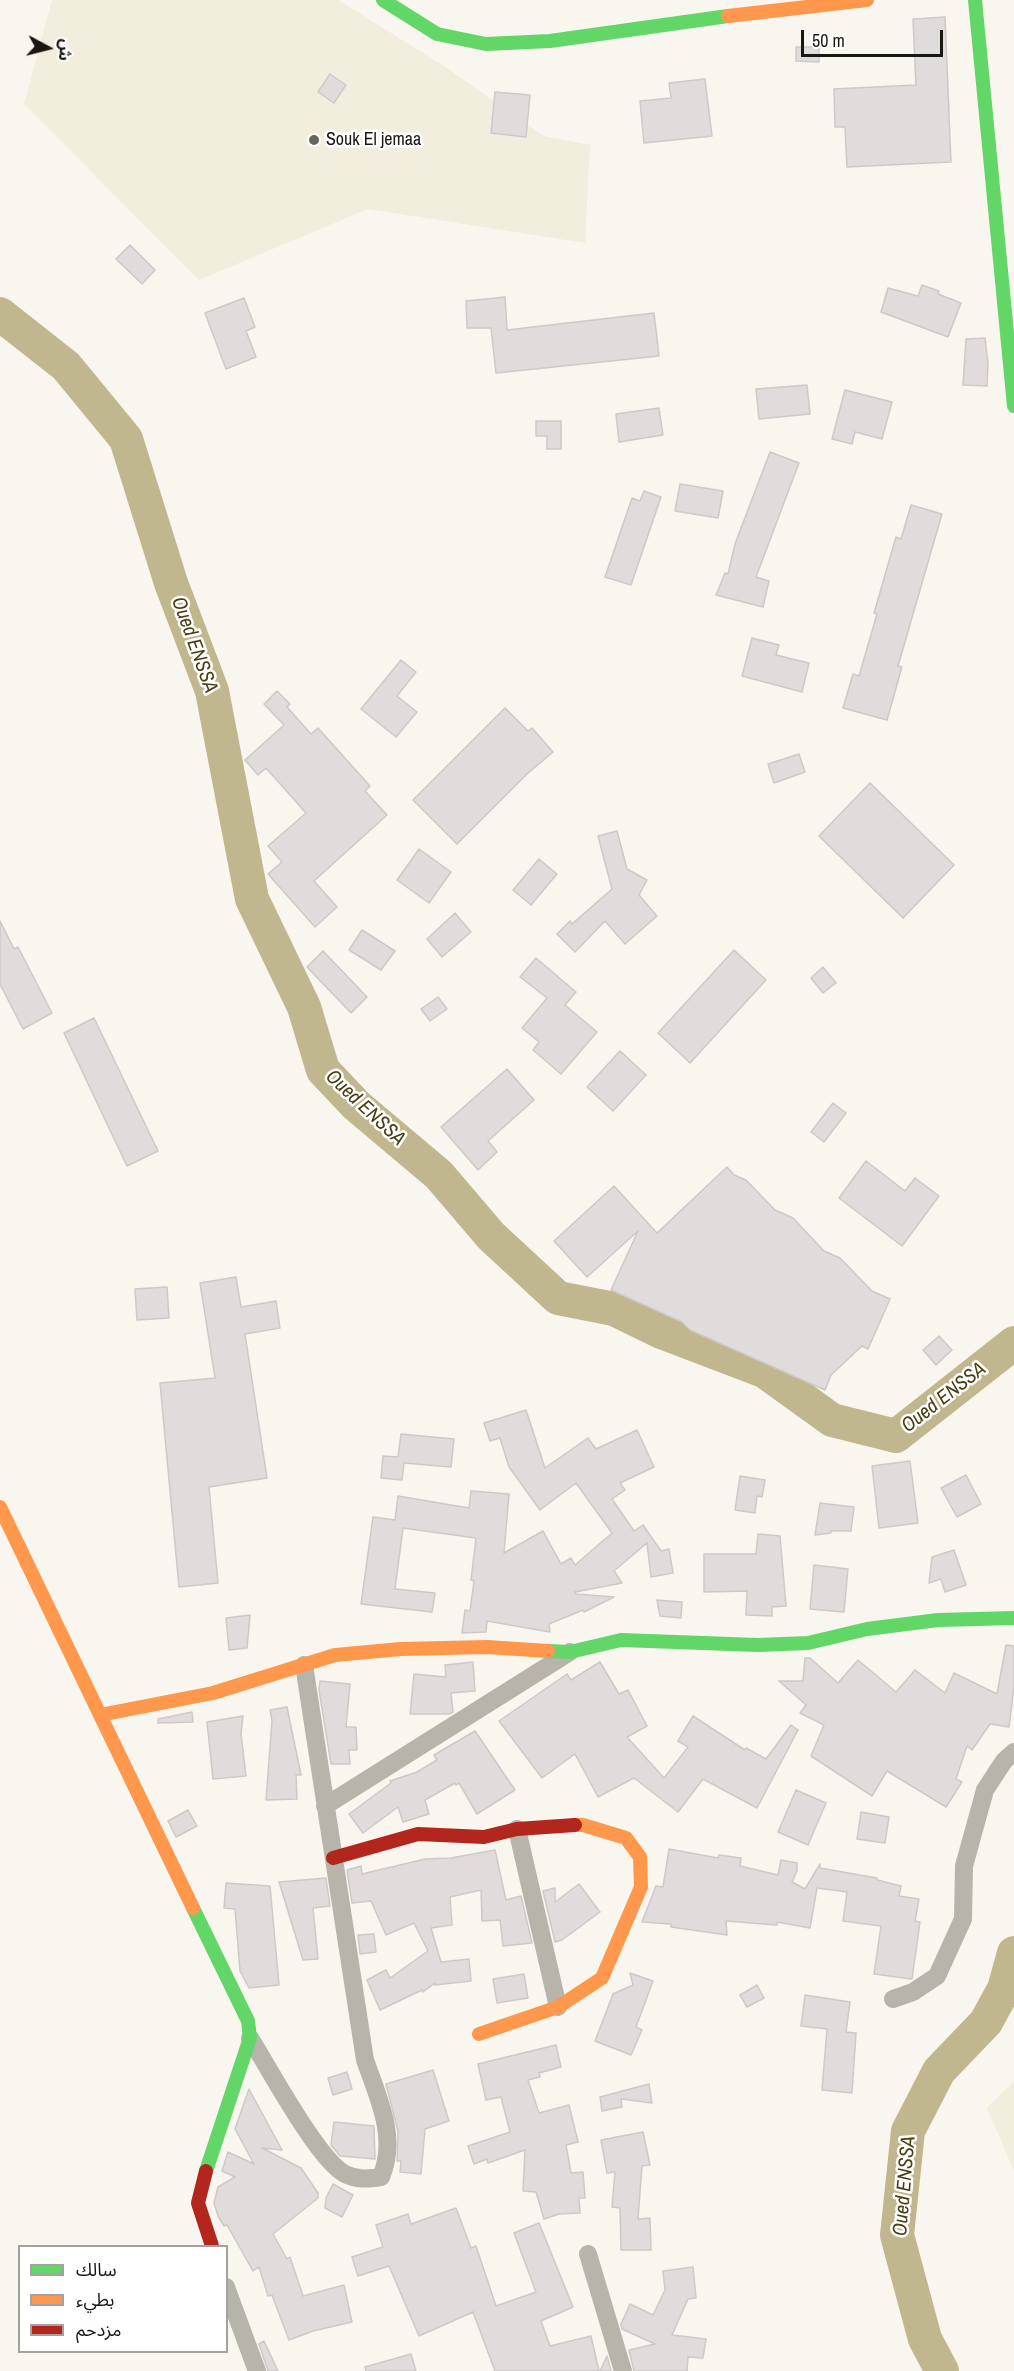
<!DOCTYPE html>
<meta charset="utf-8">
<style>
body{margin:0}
#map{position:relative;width:1014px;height:2371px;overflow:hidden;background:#f8f6ee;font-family:"Archivo Narrow","Noto Sans Arabic",sans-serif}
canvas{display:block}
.legend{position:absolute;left:18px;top:2245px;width:210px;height:108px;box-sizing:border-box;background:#fff;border:2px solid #a3a2a0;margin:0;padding:8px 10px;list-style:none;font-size:18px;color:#181711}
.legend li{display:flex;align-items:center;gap:12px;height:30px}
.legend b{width:30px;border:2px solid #a3a2a0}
.north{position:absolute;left:18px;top:18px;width:60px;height:60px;-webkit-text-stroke:4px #fff;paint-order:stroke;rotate:97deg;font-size:16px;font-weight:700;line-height:24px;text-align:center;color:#181711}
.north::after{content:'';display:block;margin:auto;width:21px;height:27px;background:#181711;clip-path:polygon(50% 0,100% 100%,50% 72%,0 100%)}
.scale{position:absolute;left:801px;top:30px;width:142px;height:27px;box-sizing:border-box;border:3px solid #181711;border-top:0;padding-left:8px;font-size:18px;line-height:21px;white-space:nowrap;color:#181711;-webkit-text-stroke:4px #fff;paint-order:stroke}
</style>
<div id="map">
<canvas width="1014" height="2371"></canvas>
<ul class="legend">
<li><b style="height:8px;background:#63d668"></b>سالك</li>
<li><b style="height:8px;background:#ff974d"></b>بطيء</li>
<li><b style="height:8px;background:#b3261e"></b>مزدحم</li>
</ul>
<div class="north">ش</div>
<div class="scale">50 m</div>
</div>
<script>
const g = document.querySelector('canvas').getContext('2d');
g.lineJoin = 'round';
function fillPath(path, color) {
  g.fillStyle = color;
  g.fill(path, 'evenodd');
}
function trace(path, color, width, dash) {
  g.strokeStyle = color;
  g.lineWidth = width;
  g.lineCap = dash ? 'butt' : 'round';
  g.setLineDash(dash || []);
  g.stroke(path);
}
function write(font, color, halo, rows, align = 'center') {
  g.font = font + ' "Archivo Narrow",sans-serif';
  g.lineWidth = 5;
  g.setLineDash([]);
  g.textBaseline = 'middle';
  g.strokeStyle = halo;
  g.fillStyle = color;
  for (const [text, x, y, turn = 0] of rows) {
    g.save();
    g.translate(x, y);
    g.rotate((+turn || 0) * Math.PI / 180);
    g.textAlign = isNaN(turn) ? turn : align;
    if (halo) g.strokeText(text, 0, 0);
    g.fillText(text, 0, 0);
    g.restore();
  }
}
fillPath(new Path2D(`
 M52,0H338L447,68L544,136L590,145L585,243L368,209L199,280L24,104Z
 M1014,2081V2171L987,2108Z`), '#f2eedd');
trace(new Path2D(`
 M0,314L66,366L126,439L171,583L212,691L252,899L304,1007L323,1070L356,1105L439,1175L491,1236L558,1298L614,1309L659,1331L764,1371L832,1420L896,1436L1014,1343
 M942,2371L925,2339L897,2235L908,2131L939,2071L986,2022L1004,1989L1014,1953`), '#c1b78f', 34);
const building = new Path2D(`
 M945,17L951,162L847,167L845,127H835L834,89L916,85L913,19Z
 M796,47H819V62L796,61Z
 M330,74L346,85L334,103L318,92Z
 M705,79L712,136L644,143L640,101L671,98L669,83Z
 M495,92L530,95L526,137L491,133Z
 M130,245L155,270L142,284L116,259Z
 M922,285L939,291L938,294L961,303L948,337L881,312L888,288L918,296Z
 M505,297L507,330L654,313L659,356L496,373L491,328H467L466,301Z
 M244,298L255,327L246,331L256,357L226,369L205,313Z
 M985,338L988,364L987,386L963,385L966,339Z
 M807,385L810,414L759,419L756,389Z
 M845,390L892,402L882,439L855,432L852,444L832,439Z
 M659,408L663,435L619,442L616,414Z
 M536,421H561V449H547V436H536Z
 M770,452L799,463L756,577L769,581L763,607L716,595L725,573L728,574L735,544Z
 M680,484L723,491L718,518L675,511Z
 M644,491L661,497L631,585L605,577L632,498L640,501Z
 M911,505L942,514L898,666L902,667L887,720L843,708L853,674L859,676L877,614L874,613L896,537L901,539Z
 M752,638L779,645L776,655L809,663L802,692L742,676Z
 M401,660L416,672L397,696L417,712L396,737L361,709Z
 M277,691L290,704L287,707L311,734L318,728L370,786L365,791L387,815L314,881L337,907L315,927L268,874L282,862L268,846L306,813L266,768L258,775L245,760L284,725L264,704Z
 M505,708L528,731L532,728L553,752L527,774L457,844L413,800Z
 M799,754L805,772L774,783L768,764Z
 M870,783L954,865L903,918L819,836Z
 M617,831L627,869L647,880L639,895L657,916L625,944L605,921L575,952L557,934L570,921L572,924L612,889L598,836Z
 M419,849L451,872L429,903L397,880Z
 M539,859L557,874L531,905L513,890Z
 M455,913L471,932L442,957L427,939Z
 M0,921L14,949L18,947L52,1013L23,1029L0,984Z
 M362,930L395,951L381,970L349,950Z
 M734,950L766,980L690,1063L658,1033Z
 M323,951L367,997L351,1013L307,967Z
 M536,958L576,992L565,1005L597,1032L561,1074L533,1050L539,1042L522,1028L547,998L520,977Z
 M823,967L836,983L823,993L811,978Z
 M438,997L447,1009L430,1021L421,1009Z
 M94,1018L158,1151L127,1166L64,1033Z
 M620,1051L646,1075L613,1111L587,1087Z
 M507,1069L534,1100L488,1141L497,1152L478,1170L441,1127Z
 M833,1103L846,1113L824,1142L811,1132Z
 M866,1161L905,1191L915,1178L939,1196L902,1246L839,1198Z
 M727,1167L734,1175L746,1180L775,1210L793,1218L824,1251L840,1258L872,1291L890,1299L868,1349L862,1346L831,1375L825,1390L690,1330L682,1322L611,1290L638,1231L587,1277L554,1241L614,1186L657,1233Z
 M236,1277L241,1307L276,1301L280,1328L245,1334L267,1478L209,1487L218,1583L179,1587L160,1383L215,1378L200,1283Z
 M167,1287L169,1318L137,1320L135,1289Z
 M939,1336L952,1350L936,1365L923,1350Z
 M526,1410L545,1468L588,1438L596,1449L637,1430L654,1467L620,1483L625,1490L612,1499L634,1531L643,1525L661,1551L669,1549L673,1573L651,1577L647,1543L614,1571L622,1583L575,1592L576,1594L614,1597L584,1612L583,1610L549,1624L550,1632L487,1621L486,1632L462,1633L465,1610L470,1611L474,1581L471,1580L476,1538L403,1528L395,1589L435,1593L432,1612L361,1604L373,1517L395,1520L398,1496L469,1508L471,1491L509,1494L504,1553L543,1531L561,1564L571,1558L575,1565L612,1533L576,1483L540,1510L509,1467L500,1438L490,1441L484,1423Z
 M401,1434L454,1439L451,1467L404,1463L402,1480L381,1478L383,1456L398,1457Z
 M910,1461L918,1523L879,1528L872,1466Z
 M966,1475L981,1504L957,1517L941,1488Z
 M740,1476L765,1480L762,1497L757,1496L755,1513L735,1510Z
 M820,1503L854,1507L851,1531H831V1533L815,1535Z
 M758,1534L780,1536L786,1606L772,1607V1616L746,1615L747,1591L704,1592V1554H756Z
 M954,1550L966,1585L945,1592L941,1579L929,1583L932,1557Z
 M814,1565L848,1569L844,1612L810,1609Z
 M657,1600L682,1602L681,1618L660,1616Z
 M250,1615L247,1648L229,1650L226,1618Z
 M1006,1645L1014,1646V1686L1009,1727L990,1724L972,1750L967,1746L956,1779L962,1782L946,1807L887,1771L872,1796L811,1756L824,1725L800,1713L806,1705L779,1681H803L805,1658H810L838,1683L858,1660L896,1692L915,1670L945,1693L954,1673L997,1694Z
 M473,1662L475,1691L451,1693L453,1712L449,1714H410L414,1674L446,1677L445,1665Z
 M600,1662L619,1694L628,1690L647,1726L627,1737L664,1778L688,1747L678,1741L693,1716L745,1750L746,1748L766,1759L791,1725L798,1730L757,1808L703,1779L678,1812L634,1778L598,1797L575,1754L542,1778L499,1721L567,1674L571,1680Z
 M320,1681L350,1684L346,1727H356L357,1750H349L350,1764H331L319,1690Z
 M287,1707L301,1775H296L297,1799L266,1800L272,1721L270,1710Z
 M192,1712L193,1722L158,1723V1719Z
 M243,1716L241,1734L246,1776L213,1779L207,1722Z
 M475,1731L515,1790L477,1814L459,1783L456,1785L455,1783L425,1800L429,1814L403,1822L398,1807L363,1833L349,1814L391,1783L390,1781L417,1772L437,1760L434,1755Z
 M796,1790L826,1803L808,1845L778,1832Z
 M188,1810L197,1826L176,1837L168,1821Z
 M861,1812L889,1817L885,1843L857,1839Z
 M669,1849L718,1858L719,1855L741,1858L740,1866L778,1875L781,1860L797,1863V1871L792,1882L805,1889L820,1864V1868L877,1878V1880L901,1886L899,1896L919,1899L915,1921L920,1922L912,1979L874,1974L881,1926L843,1921L847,1892L817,1888L810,1928L777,1922V1925L726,1921L727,1935L671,1927V1924L642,1922L656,1886L663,1887Z
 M495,1850L506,1900L521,1896L532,1943L503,1946L500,1920L482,1921L481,1890L450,1897L452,1925L431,1928L441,1962L469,1959L471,1981L435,1985V1983L423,1992L422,1990L380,2010L367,1980L386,1970L390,1978L428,1951L414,1923L386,1935L371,1901L352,1903L347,1870L361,1866L362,1874L425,1859L451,1858Z
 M326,1878L330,1906L313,1908L318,1959L303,1960L279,1882Z
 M226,1883L270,1886L279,1985L249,1988L240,1971L235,1909L224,1908Z
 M579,1884L600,1912L562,1940L555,1942L543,1891L555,1888V1902Z
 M374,1934L376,1952L360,1954L358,1935Z
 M630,1973L653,1981L636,2027L642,2030L631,2055L595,2041L613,1994L633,1985Z
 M524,1974L528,1998L497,2003L493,1979Z
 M757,1985L764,1998L747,2007L740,1995Z
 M805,1995L850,2002L846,2032L856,2033L852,2093L822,2090L827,2029L801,2026Z
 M556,2045L561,2067L539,2073L540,2077L528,2080L539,2113L569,2105L578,2142L566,2145L571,2173L583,2172L585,2198H579L580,2213L559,2214L544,2219L536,2192L523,2191L525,2150L488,2163L487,2159L474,2164L468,2146L510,2132L501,2097L486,2100L478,2064Z
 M433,2070L449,2121L425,2129L421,2174L400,2172L401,2161H397L398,2131L386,2084Z
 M347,2072L352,2089L333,2095L328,2078Z
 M649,2084L652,2103L621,2099L622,2107L602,2111L600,2097Z
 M249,2089L282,2150L262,2148L301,2168L318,2193V2198L273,2234L287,2259L290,2257L303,2296L344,2285L352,2322L313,2331L289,2340L272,2295L268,2296L259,2267L253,2271L227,2225L224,2226L218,2216L214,2203L218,2187L235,2177L222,2171L228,2152L254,2164L235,2129Z
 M334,2122L374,2126L375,2159L340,2156L331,2145Z
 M643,2132L650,2165L642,2166L638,2219L650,2218L651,2250H621L620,2208L612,2207L615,2172L607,2173L601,2140Z
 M333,2184L353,2195L342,2217L325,2208L326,2198Z
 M456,2208L471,2248L476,2246L496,2306L536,2292L514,2233L539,2223L573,2307L541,2321L550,2346L591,2336L599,2371H495L473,2312L419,2336L389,2266L358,2276L352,2257L383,2247L376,2225L408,2214L411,2224Z
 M693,2267L696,2298L688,2299L672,2335L706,2339L703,2358L688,2357L687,2371H634L629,2350L655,2344L622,2329L621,2324L630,2304L653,2315L665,2290L663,2271Z
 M264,2341L278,2371H268L259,2344Z
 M411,2354L416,2371H366L365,2367Z
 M607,2356L611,2371H600Z`);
fillPath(building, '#dfdcdb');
trace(building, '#cdc9c9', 1.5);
trace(new Path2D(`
 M325,1806L570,1652
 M517,1829L558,2007
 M893,1999L913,1992L937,1976L963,1919L964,1866L985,1790L1004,1761L1014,1752
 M250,2038C269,2068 318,2160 345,2174C357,2180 368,2179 381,2177C398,2138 378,2097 365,2060L304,1665
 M588,2254L623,2371
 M226,2287L257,2371`), '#b6b4ab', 18);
trace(new Path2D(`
 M383,0L437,34L486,44L550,41L728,16
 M975,0L1014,406
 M548,1651L570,1652L621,1640L758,1645L808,1643L867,1629L938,1620L1014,1618
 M193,1908L248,2021L250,2038L206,2171`), '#63d668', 14);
trace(new Path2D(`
 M728,16L867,0
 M0,1507L193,1908
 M100,1715L213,1693L335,1655L401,1649L487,1647L548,1651
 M479,2034L558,2007L602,1978L641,1887L640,1857L626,1838L583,1825H575`), '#ff974d', 14);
trace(new Path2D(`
 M333,1858L418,1834L484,1837L517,1829L575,1825
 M206,2171L198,2203L212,2246`), '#b3261e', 14);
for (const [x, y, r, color] of [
 [314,140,6,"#66655e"]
]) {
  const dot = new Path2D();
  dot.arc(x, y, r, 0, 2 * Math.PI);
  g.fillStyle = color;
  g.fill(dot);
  trace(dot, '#fff', 2);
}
write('18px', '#181711', '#fff', [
 ["Souk El jemaa",326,140]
], 'left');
write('italic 20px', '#483e12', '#fff', [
 ["Oued ENSSA",194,645,70],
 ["Oued ENSSA",365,1108,43],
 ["Oued ENSSA",944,1398,-38],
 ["Oued ENSSA",905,2186,-85]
]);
</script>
